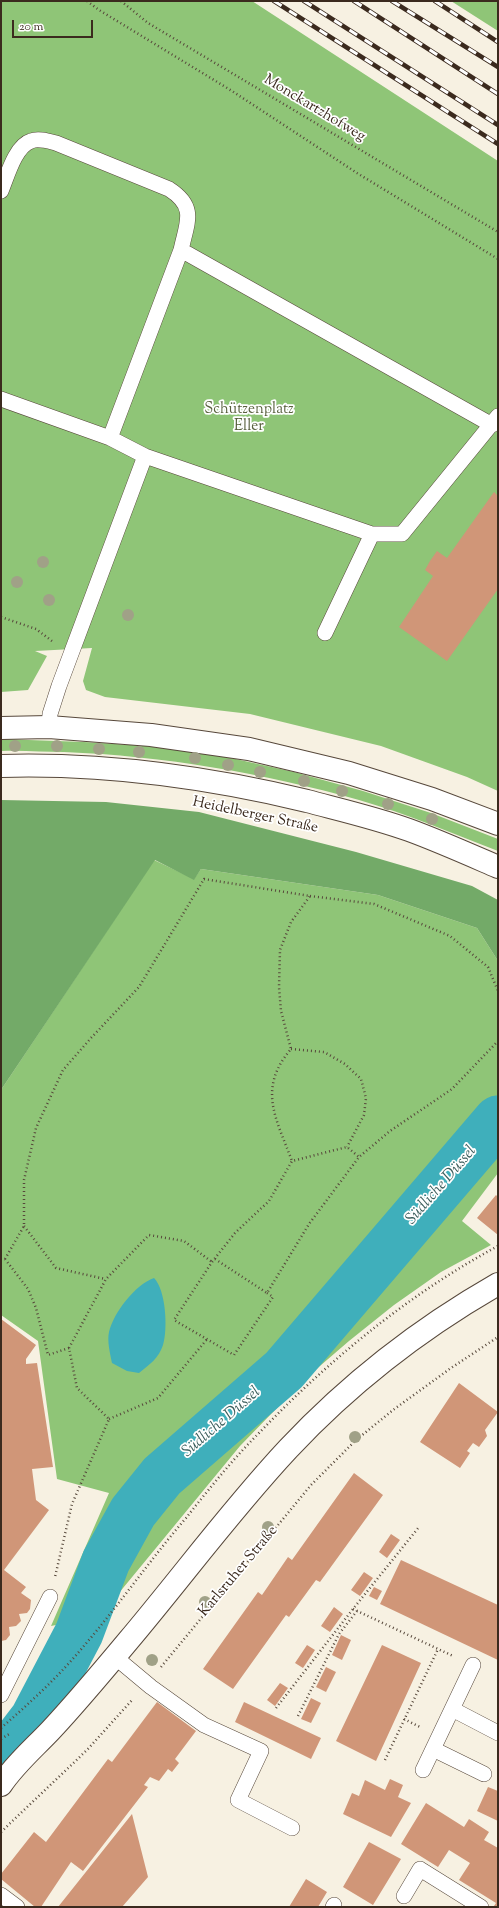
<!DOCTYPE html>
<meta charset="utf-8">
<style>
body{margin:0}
#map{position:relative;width:499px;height:1908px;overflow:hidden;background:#f7f1e2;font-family:"Sorts Mill Goudy",serif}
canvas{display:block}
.frame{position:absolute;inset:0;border:2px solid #3b2a1e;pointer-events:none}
.scale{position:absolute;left:12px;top:20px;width:81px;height:18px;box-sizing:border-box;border:2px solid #3b2a1e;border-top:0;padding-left:5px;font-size:12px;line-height:14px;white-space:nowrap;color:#3b2a1e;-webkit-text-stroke:3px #fff;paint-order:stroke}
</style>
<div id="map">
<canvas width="499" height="1908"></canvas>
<div class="frame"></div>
<div class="scale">20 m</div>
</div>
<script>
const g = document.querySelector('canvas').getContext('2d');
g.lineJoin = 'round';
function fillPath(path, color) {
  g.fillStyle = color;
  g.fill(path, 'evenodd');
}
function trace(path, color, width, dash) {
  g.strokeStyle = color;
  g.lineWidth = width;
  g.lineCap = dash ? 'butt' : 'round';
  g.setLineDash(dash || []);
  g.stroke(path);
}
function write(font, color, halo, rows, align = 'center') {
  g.font = font + ' "Sorts Mill Goudy",serif';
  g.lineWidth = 3.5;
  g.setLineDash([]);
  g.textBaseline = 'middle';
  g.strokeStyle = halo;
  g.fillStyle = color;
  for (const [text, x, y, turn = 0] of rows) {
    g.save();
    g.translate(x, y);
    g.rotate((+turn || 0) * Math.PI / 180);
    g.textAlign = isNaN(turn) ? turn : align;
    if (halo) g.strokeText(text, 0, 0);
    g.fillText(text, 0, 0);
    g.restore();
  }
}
fillPath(new Path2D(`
 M1,1H252L498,161V791L467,777L381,746L250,714L105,697L86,690L83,681L92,648L35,651L47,656L28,690L1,692Z
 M451,1H498V31Z
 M1,739L84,742L146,746L222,756L294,772L363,791L431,813L498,839V851C452,833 407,814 359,800C263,773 164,756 64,752C43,752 22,750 1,751Z
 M154,860L194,879L201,869L378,895L477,928L498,961V1173L462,1221L491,1245L441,1272L394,1305L349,1341L306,1378L240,1446L100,1616L51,1626L109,1493L57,1479L38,1341L1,1315V1090Z`), '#8fc577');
fillPath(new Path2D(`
 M1,800L106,802L199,812L356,852L472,886L498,900V961L477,928L378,895L201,869L194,880L155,860L1,1090Z`), '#73aa68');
fillPath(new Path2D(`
 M154,1278C166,1290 168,1329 163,1345C159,1358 149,1365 139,1373L127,1371L112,1363C110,1353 107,1341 109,1332C114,1312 135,1285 154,1278Z`), '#3fafbb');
trace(new Path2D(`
 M1,1762L34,1719L79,1633L106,1561L133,1512L162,1476L284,1370L498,1120`), '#3fafbb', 49);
fillPath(new Path2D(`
 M494,492L498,496V589L447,661L399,627L433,576L425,570L430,561L437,551L447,558Z
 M496,1195L498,1197V1235L477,1218Z
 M1,1319L36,1345L26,1359V1364L37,1363L53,1467L32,1469L36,1500L49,1510L4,1570L26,1587L21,1593L31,1600L30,1609L27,1613L19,1614L21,1621L16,1626L9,1627L10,1635L6,1640L1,1641Z
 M459,1383L498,1412L485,1430L487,1436L479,1447L473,1443L467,1451L470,1453L460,1468L420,1442Z
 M354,1473L383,1495L320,1582L316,1580L289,1617L286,1615L233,1689L203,1669L258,1592L262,1595L288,1557L292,1560Z
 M391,1534L400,1540L387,1558L379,1552Z
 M401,1560L498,1605V1660L380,1604Z
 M364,1572L373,1578L360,1596L351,1590Z
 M374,1587L382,1591L377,1600L369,1596Z
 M334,1607L343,1614L330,1632L321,1626Z
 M341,1635L351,1640L342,1660L332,1655Z
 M307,1645L315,1650L303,1668L295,1663Z
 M382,1645L421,1663L376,1761L336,1741Z
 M326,1667L336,1672L326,1692L316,1687Z
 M280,1683L288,1688L275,1706L267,1700Z
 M311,1698L321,1703L311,1723L301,1719Z
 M157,1702L196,1731L175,1759L179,1763L172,1772L168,1769L159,1781L150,1777L144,1785L148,1787L83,1871L71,1862L41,1907H35L1,1879V1874L34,1832L46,1842L108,1759L112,1762Z
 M244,1702L321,1738L311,1759L235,1722Z
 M390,1779L403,1785L398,1797L411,1803L391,1837L343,1814L352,1793L359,1796L365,1780L385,1790Z
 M488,1787L498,1791V1821L477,1811Z
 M426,1803L464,1827L469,1819L489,1832L484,1840L498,1848V1907L494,1906L496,1903L459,1880L470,1863L449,1850L438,1867L401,1844Z
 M132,1814L148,1877L122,1907H58Z
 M369,1842L401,1859L373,1905L343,1887Z
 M306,1879L327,1892L318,1907H289Z`), '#d09678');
const service = new Path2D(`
 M1,191C7,177 15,146 31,141C38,138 48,141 56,143L169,189C197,207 187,222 181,250L492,425
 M1,399L110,438L145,456
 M110,438L181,250
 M325,633L372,534
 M49,727L50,714L59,686L145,456L372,534H402L498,416
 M115,1657L151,1687L204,1725L261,1751L238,1800L292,1828
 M1,1695L50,1597
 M452,1709L498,1733
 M433,1749L484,1774
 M423,1770L473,1665
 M1,1895L17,1907
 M404,1896L420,1869L481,1907
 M333,1907L334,1905`);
const secondary = new Path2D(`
 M1,1785C15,1764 34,1748 51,1730C78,1701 103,1671 128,1641C182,1577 231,1510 288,1449C349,1384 421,1328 498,1284`);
const primary = new Path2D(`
 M1,728L49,727L151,735L249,749L349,773L432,799L498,824
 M1,766C104,763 207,777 307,801C341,810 376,818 409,830C439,841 468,854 498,867`);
trace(service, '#57483b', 16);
trace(secondary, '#57483b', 24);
trace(primary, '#57483b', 24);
trace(new Path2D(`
 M87,1L99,10L232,91L357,173L498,259
 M121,1L148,23L498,232
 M1,617L36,629L52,641
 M310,896L374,904L450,936L488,967L498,991
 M291,1049L324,1052L345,1064L361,1079L366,1098L364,1115L347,1147
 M24,1226L56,1268L105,1279
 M1,1259H5L24,1226V1180L36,1128L63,1070L91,1038L139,987L204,879L310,896L291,922L280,950L279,987L281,1011L291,1049C257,1089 276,1118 292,1161
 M5,1259L28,1289L36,1308L48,1355L69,1348L77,1388L109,1419L72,1504L55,1577
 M215,1259L267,1293L309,1224L359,1157L390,1131L452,1089L498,1041
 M267,1293L273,1297L234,1355L174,1320L212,1262L235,1233L269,1201L292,1161L347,1147L359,1157
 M69,1348L106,1279L149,1235L184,1241L212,1262
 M109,1419L158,1398L208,1338
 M353,1609L453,1656
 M161,1667L311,1485L355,1441L393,1410L451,1368L498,1337
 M276,1708L353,1609L419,1527
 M298,1716L339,1634L357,1611
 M404,1719L420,1727
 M1,1728C30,1703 59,1676 83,1647C119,1605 150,1560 186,1518C209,1489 233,1459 259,1433C329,1360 409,1294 498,1246
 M1,1739L11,1733
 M385,1760L438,1649
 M1,1832L87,1750L133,1699`), '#57483b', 2.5, [1, 3]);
trace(service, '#fff', 15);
trace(secondary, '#fff', 22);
trace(primary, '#fff', 22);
const rail = new Path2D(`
 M274,1L498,144
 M304,1L498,125
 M354,1L498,94
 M392,1L498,67
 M435,1L498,42`);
trace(rail, '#3b2a1e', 4.5);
trace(rail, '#fff', 3, [9]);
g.fillStyle = '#a0a187';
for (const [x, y] of [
 [43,562],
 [17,582],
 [49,600],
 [128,615],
 [15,746],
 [57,746],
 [99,749],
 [139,752],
 [195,758],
 [228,765],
 [260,772],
 [304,781],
 [342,791],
 [388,804],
 [432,819],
 [355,1437],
 [268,1527],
 [205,1602],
 [152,1660]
]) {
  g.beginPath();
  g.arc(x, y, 6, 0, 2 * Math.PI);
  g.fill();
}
write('15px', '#3b2a1e', '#fff', [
 ["Monckartzhofweg",314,109,31],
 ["Heidelberger Straße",255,816,12],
 ["Karlsruher Straße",239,1572,-50]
]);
write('15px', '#58603d', '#fff', [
 ["Schützenplatz",249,410],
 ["Eller",249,427]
]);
write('italic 16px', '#3d5f5d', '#fff', [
 ["Südliche Düssel",442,1186,-49],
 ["Südliche Düssel",222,1423,-41]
]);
</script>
